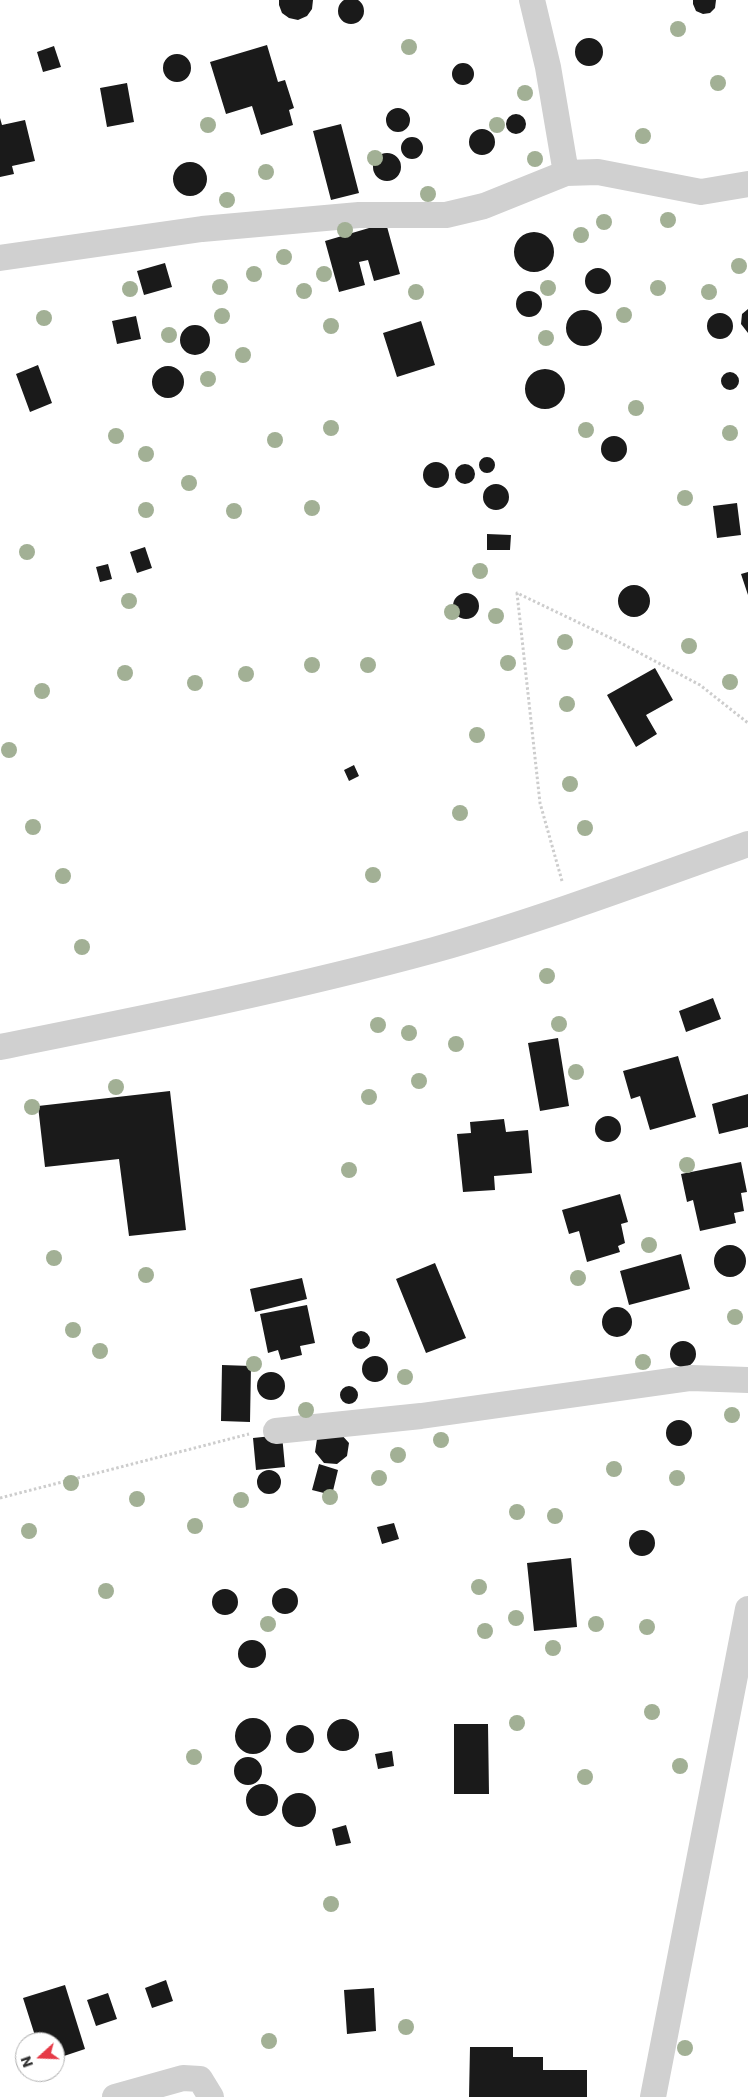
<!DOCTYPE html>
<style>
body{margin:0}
#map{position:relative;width:748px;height:2097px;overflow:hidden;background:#fff;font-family:Poppins,sans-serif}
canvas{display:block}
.north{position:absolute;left:15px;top:2032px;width:50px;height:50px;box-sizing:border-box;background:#fff;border:1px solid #adadad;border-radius:50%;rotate:250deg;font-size:14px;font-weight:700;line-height:20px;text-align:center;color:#333}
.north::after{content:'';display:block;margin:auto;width:18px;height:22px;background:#e63946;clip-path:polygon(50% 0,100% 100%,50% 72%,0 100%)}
</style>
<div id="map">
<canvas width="748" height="2097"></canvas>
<div class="north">N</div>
</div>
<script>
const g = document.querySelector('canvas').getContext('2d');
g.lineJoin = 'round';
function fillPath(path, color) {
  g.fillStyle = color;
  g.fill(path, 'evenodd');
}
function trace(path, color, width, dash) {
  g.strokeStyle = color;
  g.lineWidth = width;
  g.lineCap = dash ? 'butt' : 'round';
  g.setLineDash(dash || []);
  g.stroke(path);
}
fillPath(new Path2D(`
 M338 11a13 13 0 1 1 26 0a13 13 0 1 1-26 0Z
 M279,0H313L312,9L307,16L298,20L289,18L282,13L279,5Z
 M693,0H716L715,8L710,13L703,14L696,11L693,4Z
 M575 52a14 14 0 1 1 28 0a14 14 0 1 1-28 0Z
 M267,45L278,82L285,80L294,108L289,110L293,125L261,135L252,106L226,114L210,62Z
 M54,46L61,67L43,72L37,52Z
 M163 68a14 14 0 1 1 28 0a14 14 0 1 1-28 0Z
 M452 74a11 11 0 1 1 22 0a11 11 0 1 1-22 0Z
 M127,83L134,122L107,127L100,88Z
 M386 120a12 12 0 1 1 24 0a12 12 0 1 1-24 0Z
 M506 124a10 10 0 1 1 20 0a10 10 0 1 1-20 0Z
 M0,118L2,125L25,120L35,161L12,166L14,174L0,177Z
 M341,124L359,193L331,200L313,131Z
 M469 142a13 13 0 1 1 26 0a13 13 0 1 1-26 0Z
 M401 148a11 11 0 1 1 22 0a11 11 0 1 1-22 0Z
 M373 167a14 14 0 1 1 28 0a14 14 0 1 1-28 0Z
 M173 179a17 17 0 1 1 34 0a17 17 0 1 1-34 0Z
 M386,223L400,274L374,281L368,260L359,262L365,285L339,292L325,241Z
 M514 252a20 20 0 1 1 40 0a20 20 0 1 1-40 0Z
 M165,263L172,287L144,295L137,271Z
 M585 281a13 13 0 1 1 26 0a13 13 0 1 1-26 0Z
 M516 304a13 13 0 1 1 26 0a13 13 0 1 1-26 0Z
 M748,309V333L741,324L742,314Z
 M566 328a18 18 0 1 1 36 0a18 18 0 1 1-36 0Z
 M707 326a13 13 0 1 1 26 0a13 13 0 1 1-26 0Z
 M136,316L141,339L117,344L112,321Z
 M421,321L435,365L397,377L383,333Z
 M180 340a15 15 0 1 1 30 0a15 15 0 1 1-30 0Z
 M38,365L52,403L30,412L16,374Z
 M152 382a16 16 0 1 1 32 0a16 16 0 1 1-32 0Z
 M525 389a20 20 0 1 1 40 0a20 20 0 1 1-40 0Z
 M721 381a9 9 0 1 1 18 0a9 9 0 1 1-18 0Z
 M601 449a13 13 0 1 1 26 0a13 13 0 1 1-26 0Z
 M479 465a8 8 0 1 1 16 0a8 8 0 1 1-16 0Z
 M423 475a13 13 0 1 1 26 0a13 13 0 1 1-26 0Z
 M455 474a10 10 0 1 1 20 0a10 10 0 1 1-20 0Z
 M483 497a13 13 0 1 1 26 0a13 13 0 1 1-26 0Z
 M737,503L741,535L717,538L713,506Z
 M487,534L511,535L510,550H487Z
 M145,547L152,568L137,573L130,552Z
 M108,564L112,579L100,582L96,567Z
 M748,572V595L741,574Z
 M618 601a16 16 0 1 1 32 0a16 16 0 1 1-32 0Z
 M453 606a13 13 0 1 1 26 0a13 13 0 1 1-26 0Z
 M655,668L673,700L646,715L657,734L636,747L607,695Z
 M354,765L359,776L349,781L344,770Z
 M713,998L721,1019L686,1032L679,1011Z
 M558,1038L569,1106L540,1111L528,1043Z
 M678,1056L696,1117L650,1130L640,1096L631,1099L623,1071Z
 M170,1091L186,1230L129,1236L119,1159L45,1167L38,1106Z
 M748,1094V1127L719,1134L712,1104Z
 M595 1129a13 13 0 1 1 26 0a13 13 0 1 1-26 0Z
 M504,1119L506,1132L528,1130L532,1173L494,1176L495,1190L463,1192L457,1134L471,1133L470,1122Z
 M741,1162L747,1192L741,1193L744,1211L734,1213L736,1223L700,1231L693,1200L687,1202L681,1174Z
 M620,1194L628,1222L621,1224L625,1243L618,1246L620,1252L587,1262L579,1231L569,1234L562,1210Z
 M714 1261a16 16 0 1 1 32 0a16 16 0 1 1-32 0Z
 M681,1254L690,1289L629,1305L620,1271Z
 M435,1263L466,1338L426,1353L396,1279Z
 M302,1278L307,1299L255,1312L250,1289Z
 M307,1305L315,1343L300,1346L302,1355L281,1360L278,1350L268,1353L260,1314Z
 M602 1322a15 15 0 1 1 30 0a15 15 0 1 1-30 0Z
 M352 1340a9 9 0 1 1 18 0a9 9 0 1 1-18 0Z
 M670 1354a13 13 0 1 1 26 0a13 13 0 1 1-26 0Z
 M362 1369a13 13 0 1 1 26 0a13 13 0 1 1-26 0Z
 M222,1365L251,1366L250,1422L221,1421Z
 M257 1386a14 14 0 1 1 28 0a14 14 0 1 1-28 0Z
 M340 1395a9 9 0 1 1 18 0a9 9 0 1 1-18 0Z
 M666 1433a13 13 0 1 1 26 0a13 13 0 1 1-26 0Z
 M340,1433L349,1443L347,1456L337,1464L324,1463L315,1452L317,1439Z
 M282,1435L285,1467L256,1470L253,1438Z
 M319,1464L338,1470L332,1495L312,1490Z
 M257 1482a12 12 0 1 1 24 0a12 12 0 1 1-24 0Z
 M394,1523L399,1539L382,1544L377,1527Z
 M629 1543a13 13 0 1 1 26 0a13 13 0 1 1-26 0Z
 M571,1558L577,1627L534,1631L527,1563Z
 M272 1601a13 13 0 1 1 26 0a13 13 0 1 1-26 0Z
 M212 1602a13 13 0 1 1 26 0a13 13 0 1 1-26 0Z
 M238 1654a14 14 0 1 1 28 0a14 14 0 1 1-28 0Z
 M235 1736a18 18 0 1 1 36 0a18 18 0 1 1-36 0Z
 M327 1735a16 16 0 1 1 32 0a16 16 0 1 1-32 0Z
 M454,1724H488L489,1794H454Z
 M286 1739a14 14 0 1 1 28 0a14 14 0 1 1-28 0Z
 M392,1751L394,1766L378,1769L375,1754Z
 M234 1771a14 14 0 1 1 28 0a14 14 0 1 1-28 0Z
 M246 1800a16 16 0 1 1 32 0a16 16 0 1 1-32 0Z
 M282 1810a17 17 0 1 1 34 0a17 17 0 1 1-34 0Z
 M346,1825L351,1843L336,1846L332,1829Z
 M166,1980L173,2001L152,2008L145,1988Z
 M65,1985L85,2049L55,2059V2042H37L23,1998Z
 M374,1988L376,2031L347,2034L344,1990Z
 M108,1993L117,2019L96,2026L87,2000Z
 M470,2047H513V2057H543V2070H587V2097H469Z`), '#1a1a1a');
trace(new Path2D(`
 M562,881L540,803L517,593L617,641L700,685L748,723
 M0,1498L249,1434`), '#cdcdcd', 3, [2.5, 2.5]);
trace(new Path2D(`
 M532,0L548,67L566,173
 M0,258L202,229L359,215H446L484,206L566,173L598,172L701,192L748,184
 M0,1047C145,1018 291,989 434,950C540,920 644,881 748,844
 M276,1431L421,1416L691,1378L748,1380
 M115,2097L183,2078L200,2079L211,2097
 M653,2097L748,1609`), '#d0d0d0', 26);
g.fillStyle = '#a2b095';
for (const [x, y] of [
 [678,29],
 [409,47],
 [718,83],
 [525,93],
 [208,125],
 [497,125],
 [643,136],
 [375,158],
 [535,159],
 [266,172],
 [428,194],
 [227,200],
 [668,220],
 [604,222],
 [345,230],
 [581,235],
 [284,257],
 [739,266],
 [254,274],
 [324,274],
 [220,287],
 [548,288],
 [658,288],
 [130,289],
 [304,291],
 [416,292],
 [709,292],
 [624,315],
 [222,316],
 [44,318],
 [331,326],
 [169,335],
 [546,338],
 [243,355],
 [208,379],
 [636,408],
 [331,428],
 [586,430],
 [730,433],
 [116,436],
 [275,440],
 [146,454],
 [189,483],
 [685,498],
 [312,508],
 [146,510],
 [234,511],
 [27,552],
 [480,571],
 [129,601],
 [452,612],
 [496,616],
 [565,642],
 [689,646],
 [508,663],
 [312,665],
 [368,665],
 [125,673],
 [246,674],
 [730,682],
 [195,683],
 [42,691],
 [567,704],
 [477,735],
 [9,750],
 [570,784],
 [460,813],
 [33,827],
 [585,828],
 [373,875],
 [63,876],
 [82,947],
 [547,976],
 [559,1024],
 [378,1025],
 [409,1033],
 [456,1044],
 [576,1072],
 [419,1081],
 [116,1087],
 [369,1097],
 [32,1107],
 [687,1165],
 [349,1170],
 [649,1245],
 [54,1258],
 [146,1275],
 [578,1278],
 [735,1317],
 [73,1330],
 [100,1351],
 [643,1362],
 [254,1364],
 [405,1377],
 [306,1410],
 [732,1415],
 [441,1440],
 [398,1455],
 [614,1469],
 [379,1478],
 [677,1478],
 [71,1483],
 [330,1497],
 [137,1499],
 [241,1500],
 [517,1512],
 [555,1516],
 [195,1526],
 [29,1531],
 [479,1587],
 [106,1591],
 [516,1618],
 [268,1624],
 [596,1624],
 [647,1627],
 [485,1631],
 [553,1648],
 [652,1712],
 [517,1723],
 [194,1757],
 [680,1766],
 [585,1777],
 [331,1904],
 [406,2027],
 [269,2041],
 [685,2048]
]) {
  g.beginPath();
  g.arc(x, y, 8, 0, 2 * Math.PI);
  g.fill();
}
</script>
